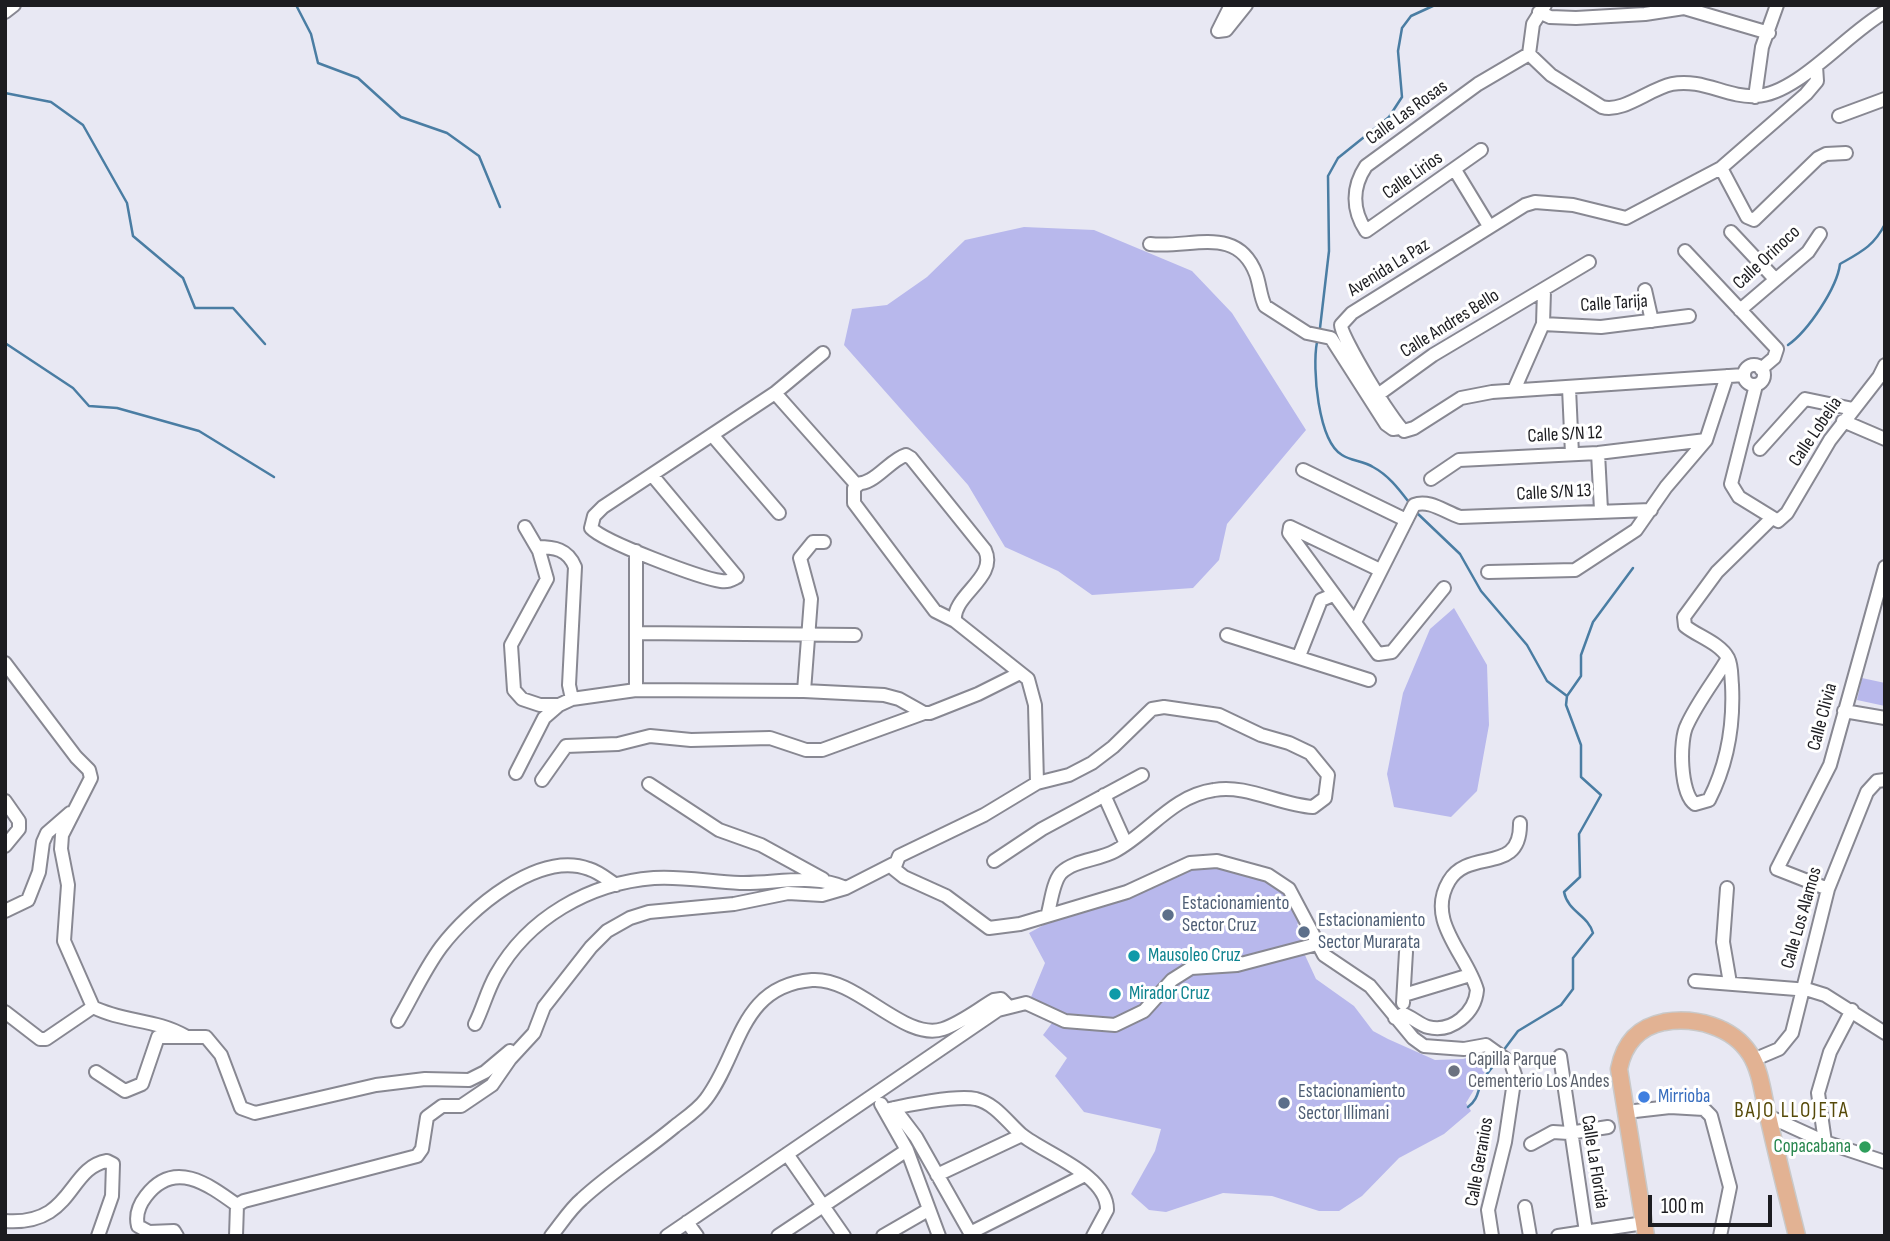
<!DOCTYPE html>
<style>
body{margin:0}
#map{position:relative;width:1890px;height:1241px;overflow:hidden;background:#e8e8f3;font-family:"Sofia Sans Condensed",sans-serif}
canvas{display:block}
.frame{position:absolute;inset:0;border:7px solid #1c1c20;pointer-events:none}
.scale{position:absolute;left:1648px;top:1195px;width:124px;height:32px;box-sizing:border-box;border:4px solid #1c1c20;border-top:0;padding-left:9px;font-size:21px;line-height:24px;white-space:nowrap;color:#1c1c20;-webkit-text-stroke:5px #fff;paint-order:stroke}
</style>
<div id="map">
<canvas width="1890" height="1241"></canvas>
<div class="frame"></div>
<div class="scale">100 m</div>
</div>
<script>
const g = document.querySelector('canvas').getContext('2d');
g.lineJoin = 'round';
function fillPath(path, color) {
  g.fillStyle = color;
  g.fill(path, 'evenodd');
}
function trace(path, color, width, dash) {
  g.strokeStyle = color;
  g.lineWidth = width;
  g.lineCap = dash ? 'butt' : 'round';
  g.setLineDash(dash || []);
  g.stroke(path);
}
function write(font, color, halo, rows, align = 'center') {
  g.font = font + ' "Sofia Sans Condensed",sans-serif';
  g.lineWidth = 6;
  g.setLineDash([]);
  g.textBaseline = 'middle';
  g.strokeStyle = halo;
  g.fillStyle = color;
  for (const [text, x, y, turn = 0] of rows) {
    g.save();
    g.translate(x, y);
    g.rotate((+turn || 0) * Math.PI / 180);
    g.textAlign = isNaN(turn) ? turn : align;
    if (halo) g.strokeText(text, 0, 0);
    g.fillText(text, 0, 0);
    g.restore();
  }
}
fillPath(new Path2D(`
 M1024,227L1094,230L1192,271L1232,313L1306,430L1227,524L1219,560L1193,588L1092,595L1058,571L1005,547L968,485L844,345L852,309L887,305L927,277L965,240Z
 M1454,608L1487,665L1489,725L1477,791L1451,817L1394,807L1387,774L1403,693L1430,629Z
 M1862,678L1885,683V706L1857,700Z
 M1201,865C1224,865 1270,871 1287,891C1293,900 1298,912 1303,921L1297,924L1304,942L1243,959L1184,964C1152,991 1138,1024 1091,1019C1063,1017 1054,1012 1031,997L1045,963L1029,933L1060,916L1142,893L1178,872Z
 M1304,953L1316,979L1354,1006L1373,1031L1388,1039L1435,1060L1463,1059L1489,1052L1493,1058L1466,1103L1471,1111L1444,1134L1399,1158L1362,1196L1339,1211H1319L1272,1196L1223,1193L1166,1212L1149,1210L1131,1194L1155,1151L1161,1129L1084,1112L1055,1076L1067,1058L1043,1035L1052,1023C1089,1030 1123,1040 1152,1009C1166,994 1178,980 1198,973C1230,961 1270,960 1304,953Z`), '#b8b8ec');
trace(new Path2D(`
 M296,5L311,34L318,63L358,78L401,117L447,133L479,156L500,207
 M5,93L51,102L83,125L127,203L133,236L183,278L195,308H233L265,344
 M1320,328L1329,251L1328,176L1338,158L1389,117L1402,97L1398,51L1402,28L1411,16L1435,5
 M1317,342C1312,368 1318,441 1342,455C1351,461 1364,461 1373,467C1388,475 1398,488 1408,501
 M5,343L73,388L89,406L117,408L199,431L274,477
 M1788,345C1808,331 1837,288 1840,264C1861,252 1874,246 1885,224
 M1417,513L1460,554L1481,591L1527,645L1547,681L1567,696
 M1503,1051L1518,1031L1561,1005L1573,989V958L1593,933C1588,915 1568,912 1564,892L1580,877L1579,834L1601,795L1581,777V745L1566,705L1567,696L1581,676V655L1593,622L1633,568
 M1468,1107C1480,1098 1477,1088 1484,1078C1489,1071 1493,1067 1498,1059`), '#4a7da3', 2.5);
const minor = new Path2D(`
 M1231,5L1218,31L1226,30L1246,5
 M1545,5L1533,24L1529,54L1551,75L1602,107C1623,113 1649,89 1672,84C1702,78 1728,98 1756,96C1798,94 1847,33 1885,12
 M5,12L14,5
 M1539,12L1550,17L1576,18L1645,14L1684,8L1769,33
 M1755,97L1762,47L1777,5
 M1839,116L1885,99
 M1481,150L1366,231C1352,210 1352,187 1366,166L1478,84L1529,54
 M1721,168L1747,217L1754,220L1818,158L1826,154L1846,153
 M1455,170L1489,226
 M1731,232L1775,279
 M1150,244C1191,249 1237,224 1256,274C1260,285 1260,296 1265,306L1307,333L1331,338L1386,424L1393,429L1399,428
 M1685,251L1777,349L1774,358L1761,369
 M1645,290L1652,321
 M1740,310L1808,252L1820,234
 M1543,324L1601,327L1689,316
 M1744 375a10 10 0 1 1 20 0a10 10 0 1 1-20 0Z
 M1744,375L1492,392L1461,398L1414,428L1404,431C1393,423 1341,337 1341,325L1352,313L1525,205L1535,202L1573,205L1626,218L1721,168L1806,94L1817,81L1816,66
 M1756,385L1731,484L1739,497L1778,521L1787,513L1830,440L1879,377L1885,365
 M1569,388L1572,454
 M1514,390L1543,324L1544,291
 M775,393L855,483C873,487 889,460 906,455L911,458L985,550C998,578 952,595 955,621L1028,679L1035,705L1037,783
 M1379,394L1433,355L1589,262
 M1843,421L1885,439
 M713,436L779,513
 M1760,449L1805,399L1853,409
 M1598,453L1601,510
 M1303,470L1406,520
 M652,475L737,577C731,580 728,582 721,581C700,578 604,542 591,528L594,516L603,507L775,393L823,353
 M1431,479L1459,460L1598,453L1706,440
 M859,484L854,488V503L935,611L955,621
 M525,527L539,551L547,579L511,645L514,690L522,699L540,705H559L572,699L636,690L804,691L884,695L899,699L924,713H930L978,694L1020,673
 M1290,527L1289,533L1378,654L1392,652L1444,588
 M1290,527L1380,570
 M537,547C554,547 568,549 575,567L569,685L572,699
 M636,551V690
 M1488,572L1575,570L1636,530L1666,487L1706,440L1727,376
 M1355,622L1414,505C1429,499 1445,512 1460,517L1651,510
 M636,633L855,635
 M1227,635L1369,680
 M1299,656L1321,600L1333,595
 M1728,658C1715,680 1698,701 1687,725C1679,740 1680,794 1695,804L1709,800C1728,763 1734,726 1732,685C1731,676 1732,666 1728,658C1720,643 1697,636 1685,626L1684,617L1717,572L1771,519
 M5,663L76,757L89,770L91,778L62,835L61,849L68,885L64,941L93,1007C122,1022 156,1019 185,1036
 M804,691L811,599L800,558L813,542H824
 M1844,711L1885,718
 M516,773L544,718L559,705
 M542,780L566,746L618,744L650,736L691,740L770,738L806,750H822L924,713
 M649,784L719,830L761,845L823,879
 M1104,795L1126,844
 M5,801L19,821V829L5,846
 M994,861L1042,829L1142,775
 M1727,888L1723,942L1730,983
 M1828,889L1777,869L1830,765L1885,567
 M5,911L28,900L39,872L43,842L47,833L70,813
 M1048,913C1051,902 1053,882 1061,873C1074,860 1099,860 1115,851C1150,832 1172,796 1214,790C1246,784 1280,805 1313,807L1325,798L1328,775L1310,753L1289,743L1261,735L1219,715L1164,707L1152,709L1113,747L1092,763L1069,775L1037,783L984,815L899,856L894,869L904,877L946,896L989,928L1020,924L1127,892L1190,863L1217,861L1268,875L1289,889L1324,955L1370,986L1413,1038L1424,1046L1464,1049L1486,1045L1511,1063L1515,1075L1505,1142L1488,1210L1492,1236
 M1695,981L1809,990L1825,995L1885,1033
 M1404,995L1470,975
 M1403,1003L1406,952
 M5,1012L40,1039H46L93,1007
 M1395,1018L1403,1014C1412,1017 1420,1025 1428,1027C1452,1033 1475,1013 1477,990C1467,954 1425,921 1449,881C1469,847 1521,876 1520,823
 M398,1021C412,997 424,970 441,947C469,910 538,850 589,869C599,872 607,879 616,885
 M475,1024C483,1008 487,991 496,975C528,918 589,883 654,878C682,876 712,882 740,883C775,884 813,873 846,888
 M1560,1056L1586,1232
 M1753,1060L1779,1049L1792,1033L1828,889L1867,792L1877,781L1885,780
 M96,1072L125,1091L142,1084L158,1037H206L221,1055L241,1108L255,1113L376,1085L425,1079L469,1080L485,1072L510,1051
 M881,1104L907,1150L939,1236
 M894,1108L916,1137L972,1236
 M885,1110C906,1105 956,1095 976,1099C996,1104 1007,1122 1022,1135C1044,1153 1108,1175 1107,1210L1093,1236
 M1635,1111L1670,1107L1704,1109L1711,1116L1730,1187L1720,1236
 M1768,1116L1825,1142L1885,1162
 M1825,1142L1818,1093L1830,1052L1852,1010
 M1531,1144L1553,1132L1569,1133L1608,1127
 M787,1154L844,1236
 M937,1175L1022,1135
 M1525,1207L1530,1236
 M5,1221C74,1226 67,1168 107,1161L113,1164L112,1196L98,1236
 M687,1222L697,1236
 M970,1233L1085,1175
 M177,1236L174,1231L149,1232L138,1226C135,1214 139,1205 146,1196C174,1159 208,1184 237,1205
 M236,1236L237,1205L244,1201L417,1156L422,1149L427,1117L442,1106H461L492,1085L510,1059L534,1033L544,1007L591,947L607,931L630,918L649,912L734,904L788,893L822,895L846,888L893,864
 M551,1236C561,1224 570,1209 582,1199C610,1173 644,1152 674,1127C684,1119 698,1110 706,1099C741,1053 739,986 812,980C857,977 904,1042 943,1029C961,1023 977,1010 994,1000L1001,999L1008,1006
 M667,1236L998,1010L1026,1003L1065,1021L1115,1025L1144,1011L1172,980L1191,968L1237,965L1317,944
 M778,1236L907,1150
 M883,1236L928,1210
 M1558,1236L1644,1223`);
const major = new Path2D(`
 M1646,1236L1619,1069C1624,1044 1638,1027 1664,1022C1695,1017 1732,1026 1750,1054C1761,1071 1763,1096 1768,1116C1777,1156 1787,1196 1797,1236`);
trace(minor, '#888892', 16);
trace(major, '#c9c9c9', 19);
trace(minor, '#fff', 12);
trace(major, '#e2b293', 16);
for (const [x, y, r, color] of [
 [1168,915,7,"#5c6f8a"],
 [1304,932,7,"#5c6f8a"],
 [1134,956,7,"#0f9aa8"],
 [1115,994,7,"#0f9aa8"],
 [1454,1071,7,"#6b7280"],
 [1644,1097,7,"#3f7fe0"],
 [1284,1103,7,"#5c6f8a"],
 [1865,1147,7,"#2e9e5b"]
]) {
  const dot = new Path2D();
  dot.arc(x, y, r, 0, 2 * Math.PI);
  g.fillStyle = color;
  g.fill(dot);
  trace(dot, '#fff', 2.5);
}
write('19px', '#1c1c20', '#fff', [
 ["Calle Las Rosas",1407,113,-36],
 ["Calle Lirios",1413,176,-35],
 ["Calle Orinoco",1767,258,-43],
 ["Avenida La Paz",1389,268,-32],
 ["Calle Tarija",1614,304,-4],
 ["Calle Andres Bello",1450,324,-32],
 ["Calle Lobelia",1816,432,-56],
 ["Calle S/N 12",1565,435,-3],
 ["Calle S/N 13",1554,493,-3],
 ["Calle Clivia",1823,717,-75],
 ["Calle Los Alamos",1802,918,-74],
 ["Calle Geranios",1480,1162,-80],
 ["Calle La Florida",1594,1162,81]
]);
write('19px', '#4e5e75', '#fff', [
 ["Estacionamiento",1182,904],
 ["Sector Cruz",1182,926],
 ["Estacionamiento",1318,921],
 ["Sector Murarata",1318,943],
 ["Estacionamiento",1298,1092],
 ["Sector Illimani",1298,1114]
], 'left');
write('19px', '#0d838f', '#fff', [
 ["Mausoleo Cruz",1148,956],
 ["Mirador Cruz",1129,994]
], 'left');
write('19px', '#5b616d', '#fff', [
 ["Capilla Parque",1468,1060],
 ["Cementerio Los Andes",1468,1082]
], 'left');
write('19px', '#366cbe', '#fff', [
 ["Mirrioba",1658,1097]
], 'left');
write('19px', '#27864d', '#fff', [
 ["Copacabana",1851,1147]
], 'right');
g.letterSpacing = '2px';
write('21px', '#564a09', '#fff', [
 ["BAJO LLOJETA",1792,1112]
]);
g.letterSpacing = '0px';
</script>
